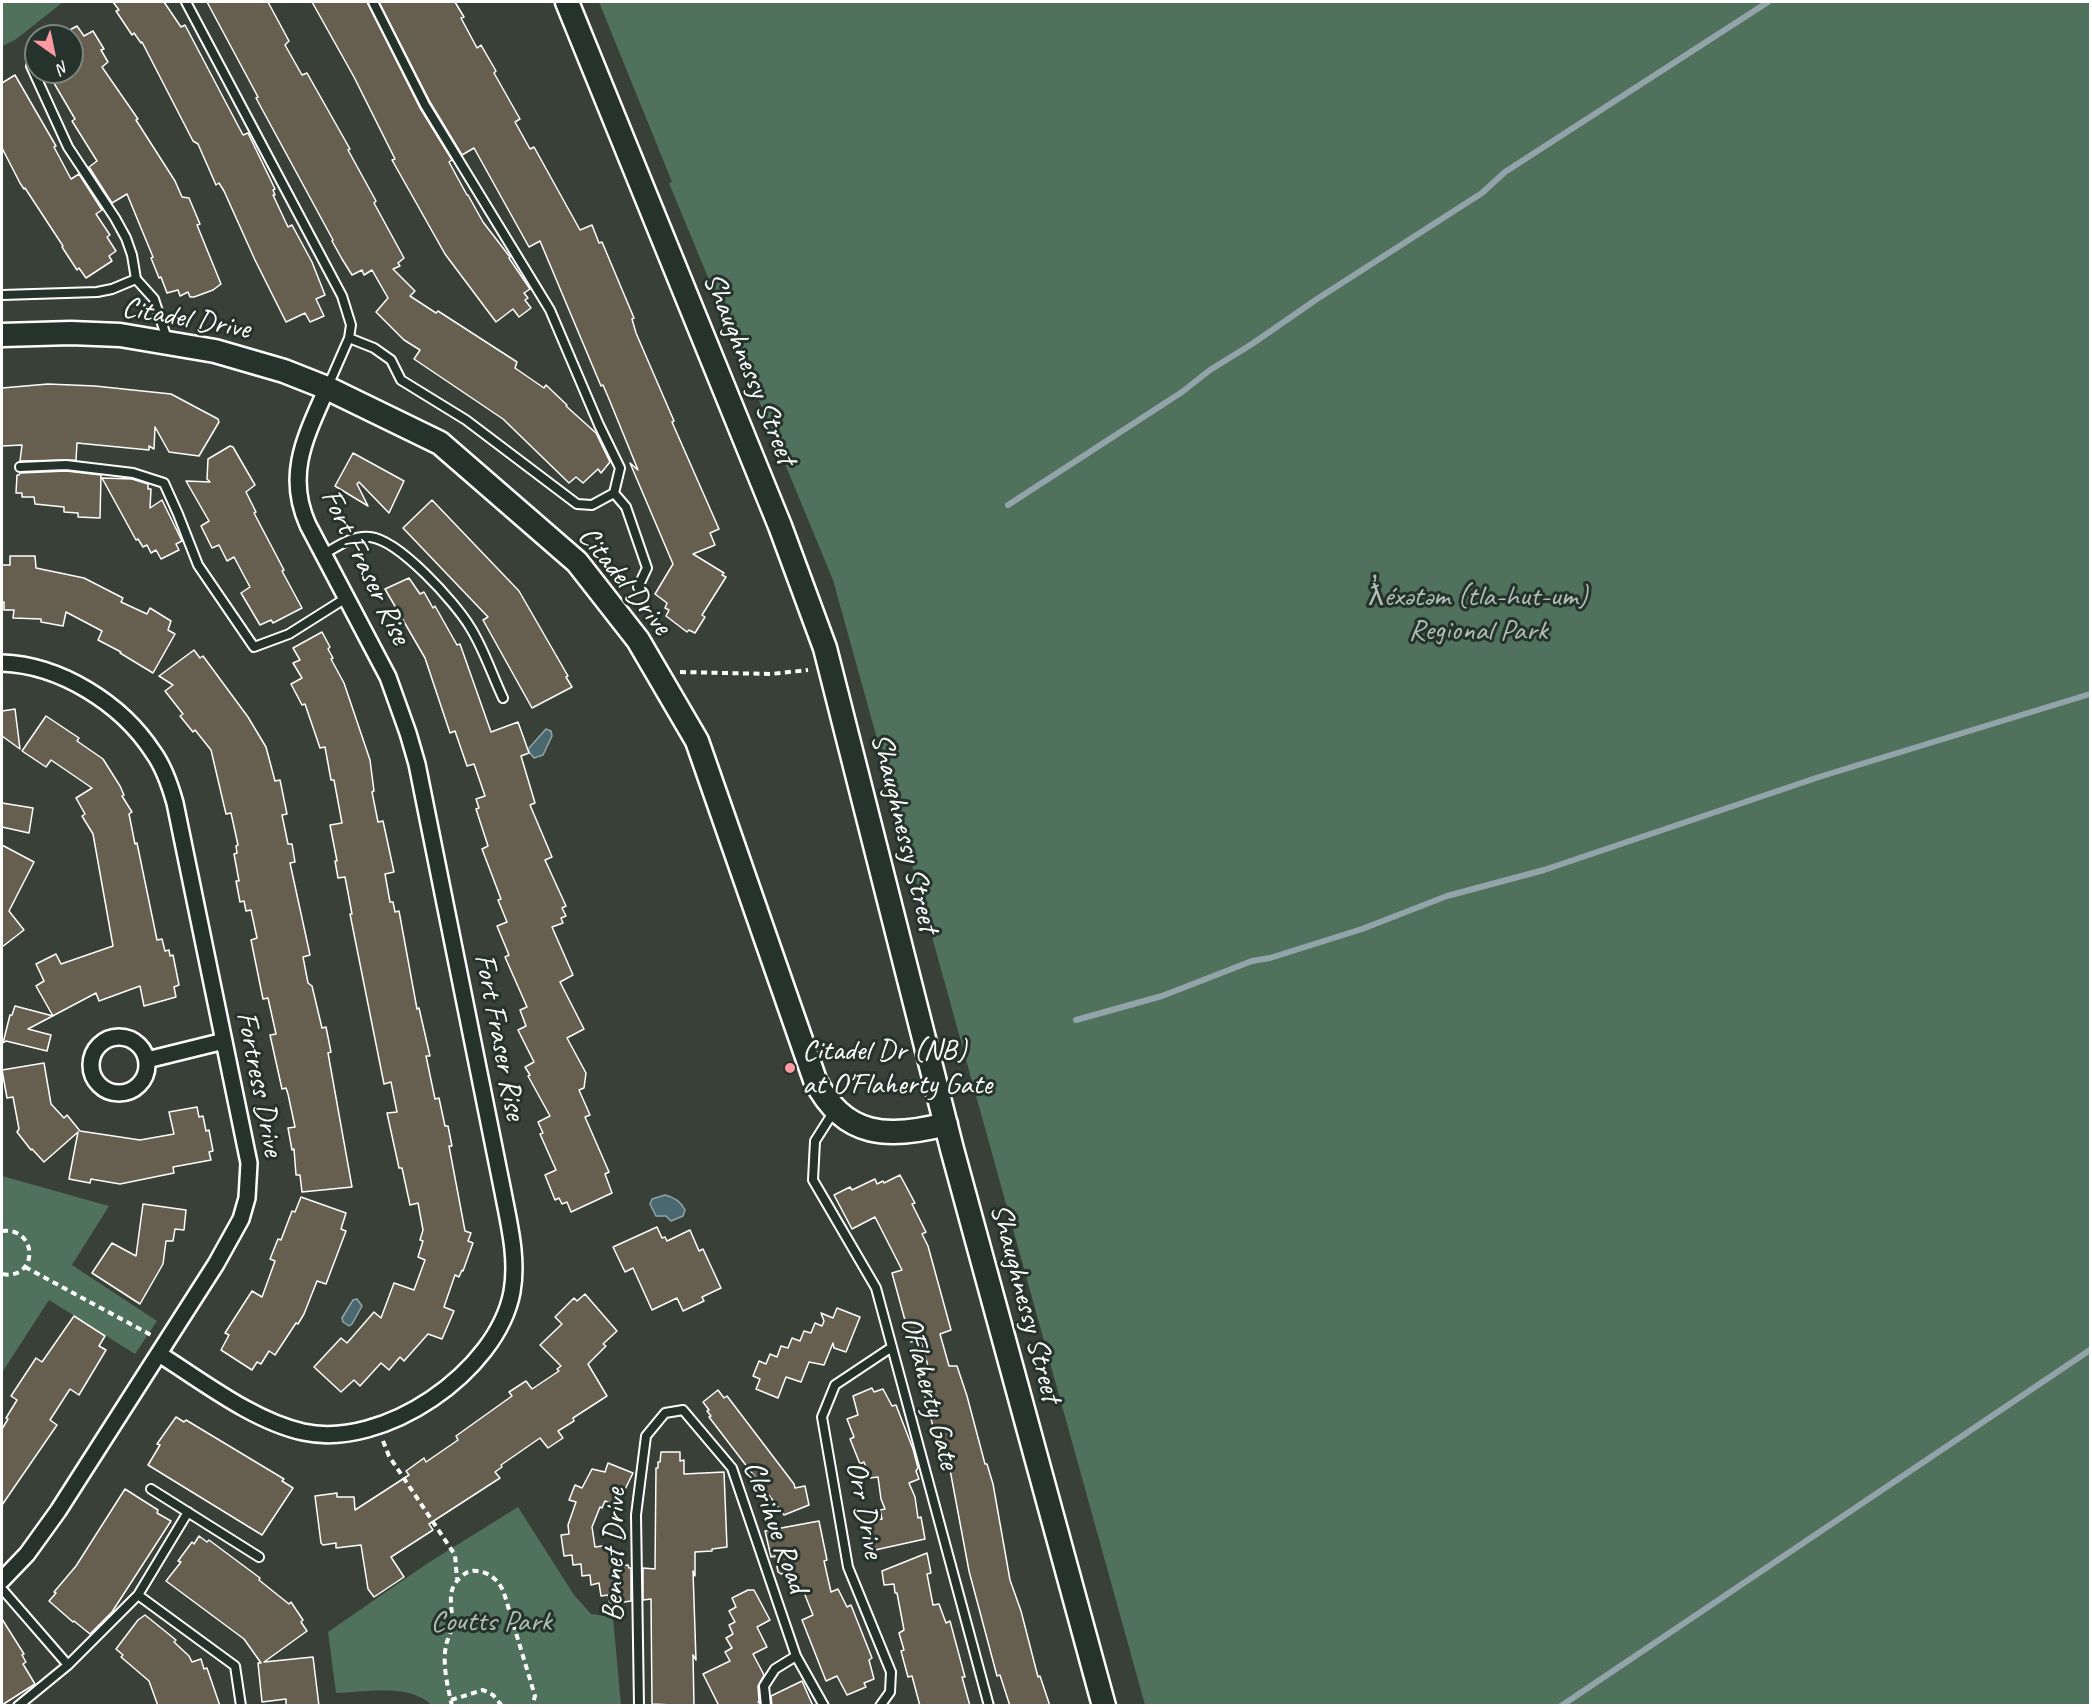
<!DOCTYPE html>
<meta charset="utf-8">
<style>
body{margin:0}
#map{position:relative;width:2092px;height:1707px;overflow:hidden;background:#394037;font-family:Caveat,sans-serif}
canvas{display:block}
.frame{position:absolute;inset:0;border:3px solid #fff;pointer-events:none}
.north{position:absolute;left:24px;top:24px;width:60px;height:60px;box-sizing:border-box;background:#26332d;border:2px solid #7d8581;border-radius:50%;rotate:147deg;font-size:16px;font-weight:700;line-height:24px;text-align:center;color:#fff}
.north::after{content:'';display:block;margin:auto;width:21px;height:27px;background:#ff9aa2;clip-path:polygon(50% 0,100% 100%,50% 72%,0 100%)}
</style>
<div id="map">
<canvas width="2092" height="1707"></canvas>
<div class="frame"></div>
<div class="north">N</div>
</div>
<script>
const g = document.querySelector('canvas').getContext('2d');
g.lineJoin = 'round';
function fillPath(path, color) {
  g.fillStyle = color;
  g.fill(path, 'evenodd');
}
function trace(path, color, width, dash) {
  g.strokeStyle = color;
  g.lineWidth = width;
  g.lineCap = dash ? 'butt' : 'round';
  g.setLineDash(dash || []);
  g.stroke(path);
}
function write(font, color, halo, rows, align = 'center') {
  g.font = font + ' Caveat,sans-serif';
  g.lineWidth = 6;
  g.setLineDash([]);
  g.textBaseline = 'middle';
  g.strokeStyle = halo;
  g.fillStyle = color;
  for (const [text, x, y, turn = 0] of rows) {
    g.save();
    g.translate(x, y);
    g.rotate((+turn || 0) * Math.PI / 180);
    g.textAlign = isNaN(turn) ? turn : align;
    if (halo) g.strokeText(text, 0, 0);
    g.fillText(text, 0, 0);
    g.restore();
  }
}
fillPath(new Path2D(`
 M2,2H63L15,40L2,46Z
 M599,2H2090V1705H1145L833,580L669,183L672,182Z
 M2,1176L109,1206L72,1265L157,1321L135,1354L49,1300L3,1371L2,1369Z
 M518,1507L574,1595L591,1614L613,1617L621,1705L432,1706C413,1683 363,1692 336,1693L328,1632L428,1563Z`), '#50715b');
const water = new Path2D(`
 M546,729L551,731L552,736L543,755L534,758L529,752V748Z
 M665,1195C674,1197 681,1202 685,1210L683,1216L671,1221L666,1216H656L650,1204L652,1199Z
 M357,1299L362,1306L352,1324L349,1326L343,1322L342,1318L353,1300Z`);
fillPath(water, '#4a6870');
trace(water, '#92a4a9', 1.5);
trace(new Path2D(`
 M1008,505L1182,392L1210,370L1252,344L1317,299L1482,193L1505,172L1768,2
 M1076,1020L1162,996L1252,961L1270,958L1362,929L1447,896L1544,870L1819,777L2090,694
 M1561,1706L2090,1350`), '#92a4a9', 6);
const building = new Path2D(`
 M113,2H164L181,27L185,25L243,135L248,133L275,189L273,190L275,195H273L288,227L292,225L312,262L325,295L316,299L324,316L310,322L305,313L286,322L255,260L224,191L219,183L216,185L198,144L193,141L142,42L141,43L134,33L132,35L116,11L119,10Z
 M207,2H268L289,41L285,45L302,75L307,73L350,149L348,150L376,201L374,203L404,258L398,263L400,266L393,269L415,291L410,296L436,313L438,311L517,362L515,368L544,388L546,385L567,405L566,406L596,433L610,462L601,473L598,469L583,483L576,477L569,483L503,419L414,359L420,350L404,340L376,312L388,298L372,270L364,275L362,270L352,275L342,259L332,241L333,240L256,98L258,97Z
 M312,2H367L420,108L452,160L449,162L467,195H468L483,222L510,257L509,258L530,289L524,293L528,298L525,300L531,308L519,317L513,309L496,322L445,254L392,160L395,159L354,77Z
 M379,2H455L464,17L461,18L477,48L481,45L496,71L494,73L520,119L515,122L530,149L534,147L580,230L592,225L599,243L602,242L634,318L632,319L636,333L674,421L672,422L719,529L710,533L715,545L693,554L724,573L722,575L726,577L702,615L705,617L695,633L689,630L687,632L666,616L669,610L665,608L667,603L655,594L673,564L630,463L638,470L609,399L603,385L601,386L540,241L529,247L474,148L462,155L430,102Z
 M77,26L84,36L93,31L104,49L101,50L108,62L102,67L138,119L136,120L175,181L182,197L189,198L200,224L197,225L221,284L213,290L194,297H190L188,292L180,296L178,290L167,293L161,277L159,278L151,258L153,257L127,194L112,203L89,167L97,161L72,121L75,119L51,78L52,77L49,72H72V36H66L64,33Z
 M15,75L56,146L54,147L71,179L79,174L102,210L96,214L110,235L107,237L116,251L109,256L112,261L86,278L79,268L77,270L62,247L63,246L25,188L24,189L20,183L2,148V83Z
 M48,384L95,386L171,394L218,419L219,422L199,456L169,452L155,427L154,449L149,446V450L77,443L76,460L20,461L22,445L2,446V388Z
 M230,446L233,447L255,485L246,492L256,512L254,513L284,570L282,571L302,608L273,623L271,620L260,625L241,593L250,587L234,557L227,561L219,545L212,548L201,526L209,521L186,481L210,482L207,479L208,459Z
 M353,453L404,481L389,513L359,482L357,484L368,506L335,486Z
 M66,471L101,475L100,518L78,517V513L64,512V507L35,504L34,497H22V493H16L17,475H19L20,473Z
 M102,478L132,479L148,484V489H151L150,508L162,500L182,541L176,544L179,550L161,559L156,550L151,553L147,545L143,547L138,539L136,540Z
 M432,500L519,591L568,676L566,677L572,687L532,708L483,620L488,617L403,528Z
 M10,556H35L36,568L84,578L123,598L121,602L147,614L150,608L171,621L168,630L175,634L153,673L120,653L121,652L98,640L102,631L66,612L63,626L41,622V619L13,618L14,610H4V602H2V565H10Z
 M409,578L420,594L424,592L433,608L435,606L457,645L460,644L491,732L518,722L529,753L521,756L535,803L530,805L552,857L545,860L566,906L562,908L566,916L561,918L563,923L552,927L573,975L560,982L584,1029L567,1038L586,1073L584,1088L579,1090L590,1115L585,1117L609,1172L605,1174L612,1193L571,1212L567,1202L562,1204L559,1198L555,1200L545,1175L556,1170L540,1134L543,1133L538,1122L550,1116L528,1076L530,1075L525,1067L534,1062L518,1030L526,1026L520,1010L527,1007L505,957L509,955L497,926L507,922L498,900L501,899L482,849L488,846L476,809L479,808L476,799L485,796L474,764L467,766L455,731L450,733L425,658L385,589Z
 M322,632L330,647L328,649L333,658L331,659L344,683L370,760L374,791L372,792L378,822L383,821L394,872L385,874L390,902H393L395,912L399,911L417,1009L419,1008L430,1056H426L435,1099L439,1098L445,1126H448L452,1146H449L465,1231L471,1233L468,1241L473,1243L463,1271L462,1270L459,1277L455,1275L446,1301L444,1307L454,1311L442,1339L428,1334L404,1361L400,1357L389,1370L381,1363L360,1386L354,1380L341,1392L314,1367L341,1338L347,1343L374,1312L381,1318L394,1283L414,1290L425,1260L418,1257L423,1241L420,1240L423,1230L418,1203L410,1205L402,1168H399L387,1113L397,1112L391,1082L384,1084L350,914H352L345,877L338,878L335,861H337L330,825L342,823L334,780H331L325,747L320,748L305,704L302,705L291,684L302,678L293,663L300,660L293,648Z
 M194,650L200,658L203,656L248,717L266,747L275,781L280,780L287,814L282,815L288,844H292L295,862L290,863L310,955L303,957L308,983L312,986L322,1028L326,1027L331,1052L328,1053L352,1187L302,1192L300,1175H296L294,1149L292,1150L288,1128L295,1127L288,1094L286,1088L282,1089L270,1035L276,1034L268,998L263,999L251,940L257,938L251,910L246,911L244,901L240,902L236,881H239L234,854L237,853L236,846L238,845L231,813L226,814L211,750L195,730L193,732L180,716L183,714L165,691L173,685L159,676Z
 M15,709L20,749L2,736V711Z
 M46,716L79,738L77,741L103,759L120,786L124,795L122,796L132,812L129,814L135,844L137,843L157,940L162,939L165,951L169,950L170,956L173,955L179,985L174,987L176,997L144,1006L140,986L99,1001L96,993L28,1029L51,1035L47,1051L6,1041L3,1043L10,1015H12L15,1006L53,1016L36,986L44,981L36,964L56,954L61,964L113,946L93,834L82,816L85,814L76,798L92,788L51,760L46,767L22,751Z
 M2,803L33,808L29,833L2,827Z
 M2,845L34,862L9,911L24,930L2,947Z
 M44,1063L51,1104L64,1118L67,1115L80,1131L140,1140L174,1134L169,1112L197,1107L199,1117L203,1116L206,1131L209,1130L213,1151L209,1152L211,1160L173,1167L174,1173L120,1184L91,1179L90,1183L69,1179L78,1132L44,1162L32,1149L31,1150L17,1132L19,1129L13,1097L7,1098L2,1070Z
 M900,1175L915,1203L912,1204L926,1232L922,1234L928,1246L951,1330L940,1334L949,1366H957L967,1396L985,1464H987L993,1484L1010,1580L1021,1611L1038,1677L1040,1676L1050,1706H1010L1000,1675L997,1676L969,1571L948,1459L942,1461L919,1373L929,1370L921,1340L911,1342L892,1273L902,1270L875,1217L852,1229L834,1195L850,1187L852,1190L875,1179L877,1184L883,1181L884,1183Z
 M301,1197L346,1213L341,1229L346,1231L326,1284L317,1281L304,1314L298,1324L296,1323L275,1355L269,1351L261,1364L257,1362L252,1370L221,1350L229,1335L225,1333L252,1291L262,1297L275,1261L270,1259L278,1239L281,1240L292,1211L295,1212Z
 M143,1204L186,1210L184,1230L175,1229L173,1241H166L163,1264L140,1304L92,1273L112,1243L136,1256Z
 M657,1227L662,1238L665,1237L667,1241L690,1230L699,1251L703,1249L721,1288L702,1297L704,1301L683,1311L677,1298L652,1310L633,1268L625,1272L613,1247Z
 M585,1294L617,1331L603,1344L606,1346L588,1364L607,1396L573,1418L574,1421L558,1431L563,1438L548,1448L540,1438L501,1465L502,1467L495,1472L500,1478L429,1524L433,1530L391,1557L404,1577L374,1597L368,1589L361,1545L336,1548V1543L323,1545L321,1543L315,1496L337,1493V1497H354L355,1510L409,1475L406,1471L424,1458L426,1462L458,1440L456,1436L512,1396L509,1392L526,1381L532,1389L559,1371L557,1369L561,1366L540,1345L562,1324L555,1317L574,1298L577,1301Z
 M837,1308L860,1317L846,1352L834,1348L833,1343L824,1365L809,1362L801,1382L786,1377L778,1398L756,1389L760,1379L753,1376L759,1361L766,1364L770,1354L777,1357L781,1346L788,1348L792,1338L800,1341L804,1331L811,1333L815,1323L822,1326L824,1321L821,1313L833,1318Z
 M74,1316L105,1336L99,1346L106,1350L79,1395L70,1389L50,1420L57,1425L2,1505V1429L8,1419L6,1418L17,1400L11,1396L36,1358L42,1362Z
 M872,1388L874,1392L883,1389L892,1406L896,1405L913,1449L918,1468L916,1471L919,1479L909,1483L915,1497L918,1518L921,1517L925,1539L875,1550L871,1521L882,1519L880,1510L885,1509L881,1499L878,1477L870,1478L864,1462L860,1464L850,1439L854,1437L847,1419L858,1415L853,1396Z
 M718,1390L724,1398L727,1396L794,1484L795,1488L805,1486L809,1505L784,1515L709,1417L711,1416L707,1411L709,1410L703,1402Z
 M176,1417L184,1422L186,1420L284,1479L282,1481L293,1488L262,1535L148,1465L160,1445L157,1444Z
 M661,1452H680V1461L684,1460V1474L724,1472L727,1547L712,1549V1551L695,1552V1576L693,1571L696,1660L693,1655L694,1706L652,1704L651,1599L643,1600V1568L655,1569L656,1468H658V1462H660Z
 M608,1463L633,1473L617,1506L605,1501L602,1508L600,1507L592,1527L595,1547L610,1545L613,1567L628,1565L629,1568H631V1601L610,1604L608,1595L601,1596L599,1583L591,1585L590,1575L582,1576L581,1564L573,1565L572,1555L564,1556L561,1535L569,1534L568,1525L576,1502L569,1500L575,1485L582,1488L592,1469L605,1472Z
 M125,1489L158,1510L157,1513L171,1521L112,1612L90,1634L74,1621L73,1622L49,1601L56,1593L54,1592L76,1566Z
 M819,1521L827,1560L824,1561L831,1592L838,1589L847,1607L851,1605L872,1658L869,1660L874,1679L864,1683L866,1687L847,1695L837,1676L826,1681L802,1620L813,1615L803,1590L797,1592L791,1572L781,1574L778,1572L775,1556L771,1557L765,1531Z
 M199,1536L207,1542L209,1540L260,1578L259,1580L289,1604L291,1602L303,1620L301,1622L307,1631L264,1662L313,1657L319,1706H286V1699L262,1702L258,1663H261L244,1639L166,1581L181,1562L178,1561L192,1542L194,1544Z
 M927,1553L931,1573L927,1574L933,1605L939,1604L946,1623L950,1621L965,1677H962L970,1706H920L912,1676L908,1677L901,1651L904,1650L899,1633L904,1630L897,1593H895L894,1584L884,1585L882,1571Z
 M748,1590H754L770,1620L757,1627L767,1647L753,1654L764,1675L758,1686L759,1701L758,1702L759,1701L760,1706H719L703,1674L730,1661L725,1652L732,1648L726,1638L733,1634L729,1625L735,1622L729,1611L736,1607L732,1598Z
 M145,1615L176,1640L174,1642L189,1656L192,1662L201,1659L204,1669L207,1668L220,1706H158L149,1681L121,1657L123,1655L116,1649L138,1620Z
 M2,1619L24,1654L22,1655L26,1662L23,1664L35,1684L2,1705Z
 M802,1681L813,1706H772L771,1696Z`);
fillPath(building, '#665f4f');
trace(building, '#fff', 1.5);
const lane = new Path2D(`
 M186,2L342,296L351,325L349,338L374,348L391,360L401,380L466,420L577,504L592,505L614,493L620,468L599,425L550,310L425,105L373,2
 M31,66L68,147L115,218L126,238L132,255L136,279
 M2,295L97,292L112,289L136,279L154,299L167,339
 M328,386L349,338
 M20,467L66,465L133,473L164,483L178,514L198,565L254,647L289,634L346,598
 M614,493L626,507L647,568L638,587
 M324,554C338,546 353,535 370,537C399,540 455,602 470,627C484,649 492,675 503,698
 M834,1111L815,1141L813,1180L876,1288L989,1706
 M151,1489L259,1557
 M2,1589L68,1665
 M138,1595L235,1666L241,1706
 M18,1706L68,1665L138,1595L188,1512
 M639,1706L636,1515L646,1436L665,1413L683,1410L732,1468L796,1656L824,1706
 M766,1706L764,1686L775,1669L796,1656
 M880,1706L890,1692L891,1672L848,1567L822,1417L835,1385L892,1347`);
const street = new Path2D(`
 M2,663C60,665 121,703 153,752C164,767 170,785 175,803L249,1163L247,1198L241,1219L216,1264L58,1511L27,1554L2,1580
 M91 1065a28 28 0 1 1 56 0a28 28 0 1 1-56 0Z
 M147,1060L224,1041
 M159,1354C202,1381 253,1421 303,1432C383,1450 497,1372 512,1292C518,1258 509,1224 503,1192L417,764L408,733L388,677L308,525C285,474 306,436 327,388`);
const secondary = new Path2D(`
 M567,2L780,526L825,648L952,1149L1104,1706
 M2,335L71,333L120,335L215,351L284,371L327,388L440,443L577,562L638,640L697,741L815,1080C844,1138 889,1139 946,1124`);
trace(lane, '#fff', 12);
trace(street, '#fff', 20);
trace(secondary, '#fff', 27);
trace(new Path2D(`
 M680,672L771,674L808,670
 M2,1231C39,1227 38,1281 2,1274
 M25,1267L151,1335
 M383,1441L389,1456L455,1555L457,1579
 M451,1700L483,1690L493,1695L502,1706
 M452,1706C448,1688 442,1664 446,1646C447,1639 452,1632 452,1624C453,1607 445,1590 461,1577C466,1572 471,1570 477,1571C490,1572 500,1582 504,1593L535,1696L532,1706`), '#fff', 4, [6, 4.5]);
trace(lane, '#26332d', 8);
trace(street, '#26332d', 15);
trace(secondary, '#26332d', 22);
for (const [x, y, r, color] of [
 [790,1068,6,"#ff9aa2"]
]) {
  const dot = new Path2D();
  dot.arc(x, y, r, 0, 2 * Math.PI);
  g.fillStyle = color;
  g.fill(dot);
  trace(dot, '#26332d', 2);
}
write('30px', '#fff', '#26332d', [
 ["Citadel Drive",186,319,10],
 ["Shaughnessy Street",749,369,68],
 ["Fort Fraser Rise",365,567,64],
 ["Citadel Drive",624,581,51],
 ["Shaughnessy Street",904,833,76],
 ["Fort Fraser Rise",499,1037,79],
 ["Fortress Drive",259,1084,79],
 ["Shaughnessy Street",1025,1303,75],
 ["OFlaherty Gate",929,1393,75],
 ["Orr Drive",864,1510,79],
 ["Clerihue Road",775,1527,70],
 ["Bennet Drive",615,1555,-89]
]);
write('30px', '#b0bfb5', '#26332d', [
 ["ƛ̓éxətəm (tla-hut-um)",1478,597],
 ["Regional Park",1478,631],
 ["Coutts Park",491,1622]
]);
write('30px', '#fff', '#26332d', [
 ["Citadel Dr (NB)",802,1051],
 ["at O'Flaherty Gate",802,1085]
], 'left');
</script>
